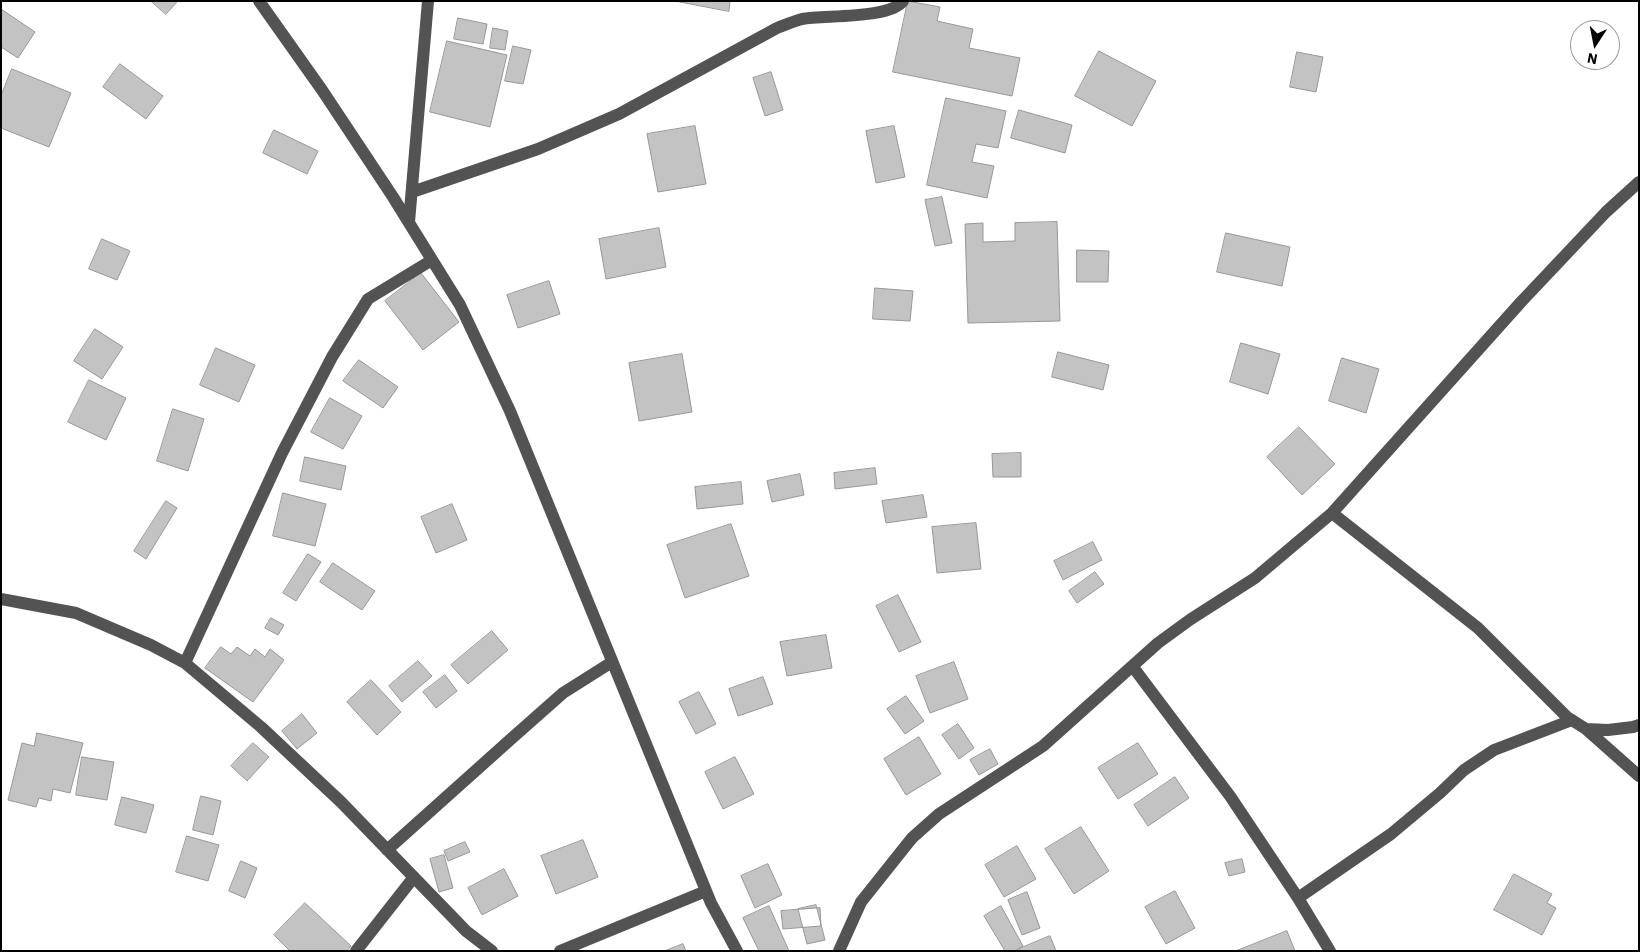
<!DOCTYPE html>
<style>
body{margin:0}
#map{position:relative;width:1640px;height:952px;overflow:hidden;background:#fff;font-family:"IBM Plex Sans",sans-serif}
canvas{display:block}
.frame{position:absolute;inset:0;border:2px solid #000;pointer-events:none}
.north{position:absolute;left:1570px;top:20px;width:50px;height:50px;box-sizing:border-box;background:#fff;border:1px solid #999;border-radius:50%;rotate:191deg;font-size:14px;font-weight:700;line-height:20px;text-align:center;color:#000}
.north::after{content:'';display:block;margin:auto;width:18px;height:22px;background:#000;clip-path:polygon(50% 0,100% 100%,50% 72%,0 100%)}
</style>
<div id="map">
<canvas width="1640" height="952"></canvas>
<div class="frame"></div>
<div class="north">N</div>
</div>
<script>
const g = document.querySelector('canvas').getContext('2d');
g.lineJoin = 'round';
function fillPath(path, color) {
  g.fillStyle = color;
  g.fill(path, 'evenodd');
}
function trace(path, color, width, dash) {
  g.strokeStyle = color;
  g.lineWidth = width;
  g.lineCap = dash ? 'butt' : 'round';
  g.setLineDash(dash || []);
  g.stroke(path);
}
const building = new Path2D(`
 M151,1H178L166,14Z
 M675,1H730L729,11Z
 M908,1L940,7L937,21L973,29L969,48L1020,58L1012,96L893,72Z
 M1,9L35,32L18,58L1,47Z
 M458,18L487,24L483,44L454,39Z
 M493,28L508,31L505,50L490,48Z
 M447,41L507,55L490,127L430,112Z
 M513,46L531,50L523,84L505,81Z
 M1099,51L1156,81L1132,126L1075,96Z
 M1297,52L1323,57L1316,92L1290,87Z
 M120,64L163,96L146,119L103,87Z
 M12,69L71,93L49,147L1,128V96Z
 M771,72L783,110L765,116L753,78Z
 M946,98L1006,111L998,148L976,144L972,162L994,166L987,198L927,185Z
 M1019,110L1072,125L1065,153L1011,138Z
 M695,126L706,184L658,192L647,134Z
 M894,126L905,177L876,183L866,131Z
 M274,130L318,151L307,174L263,153Z
 M942,197L952,243L935,246L925,200Z
 M1057,222L1060,321L968,323L965,224L983,223V242L1015,241V223Z
 M659,228L666,267L606,279L599,239Z
 M1226,233L1290,247L1282,286L1217,272Z
 M102,239L130,251L117,280L89,269Z
 M1077,250L1109,251L1108,282H1077Z
 M421,273L459,322L423,350L385,301Z
 M549,281L560,314L518,328L507,295Z
 M875,288L913,291L910,321L873,319Z
 M95,329L123,347L102,379L74,361Z
 M1241,343L1280,354L1268,394L1230,382Z
 M216,348L255,365L239,402L200,385Z
 M1058,352L1109,365L1103,390L1052,377Z
 M682,354L692,412L639,421L629,363Z
 M1342,358L1379,369L1366,413L1329,401Z
 M359,360L398,387L383,408L343,381Z
 M89,380L126,398L106,440L68,422Z
 M330,398L362,416L343,449L311,432Z
 M173,409L204,419L188,471L157,461Z
 M1299,427L1335,464L1302,495L1267,457Z
 M1021,453V477H993L992,454Z
 M305,457L346,466L341,490L300,481Z
 M875,468L877,484L835,489L834,473Z
 M800,474L804,495L772,502L767,481Z
 M741,482L743,504L697,509L695,487Z
 M283,493L326,504L315,546L273,536Z
 M923,495L927,517L886,523L882,501Z
 M166,501L177,508L146,559L134,551Z
 M452,504L467,540L436,553L421,517Z
 M976,523L981,569L937,573L932,527Z
 M731,524L749,576L685,598L667,545Z
 M1093,542L1102,560L1063,580L1054,561Z
 M308,554L321,562L296,601L283,593Z
 M333,563L375,591L362,610L320,582Z
 M1095,572L1104,584L1077,603L1069,591Z
 M898,595L921,642L899,652L876,606Z
 M271,618L284,625L278,635L265,628Z
 M492,631L508,650L468,684L451,665Z
 M826,635L832,668L787,676L780,642Z
 M221,647L231,654L237,647L250,656L255,649L265,657L270,649L284,660L253,702L205,668Z
 M418,661L432,676L402,702L389,686Z
 M954,662L968,699L930,713L916,676Z
 M445,675L457,691L436,708L423,692Z
 M763,677L773,704L738,716L729,689Z
 M371,680L401,712L377,735L347,702Z
 M699,692L716,724L696,734L679,702Z
 M906,696L924,721L905,734L887,709Z
 M302,714L317,733L297,749L282,731Z
 M958,724L974,748L959,759L942,735Z
 M37,733L83,743L70,793L53,789L51,801L39,798L36,807L8,800L22,743L34,746Z
 M919,737L941,774L906,795L884,759Z
 M253,743L269,757L247,781L231,766Z
 M1138,743L1158,774L1118,799L1098,768Z
 M990,749L998,764L979,775L970,760Z
 M82,757L114,762L107,800L76,795Z
 M735,757L754,794L723,809L705,772Z
 M1175,777L1189,798L1148,826L1134,805Z
 M201,796L221,801L213,835L193,830Z
 M122,797L154,805L146,833L115,825Z
 M1081,827L1109,871L1074,894L1045,849Z
 M187,836L219,845L208,881L176,872Z
 M583,840L598,877L556,894L541,856Z
 M465,842L470,852L448,861L444,851Z
 M1017,846L1036,879L1004,897L985,865Z
 M444,855L453,888L439,892L430,859Z
 M1242,859L1245,872L1229,876L1225,863Z
 M241,861L257,868L245,898L229,891Z
 M768,864L782,895L755,908L741,876Z
 M504,869L518,896L482,915L468,888Z
 M1514,874L1552,894L1547,903L1556,908L1542,935L1494,910Z
 M1175,891L1195,928L1166,944L1145,907Z
 M1027,892L1040,928L1022,935L1008,900Z
 M305,903L351,946L347,951H290L274,935Z
 M816,905L825,940L807,944L798,909Z
 M769,906L789,951H759L743,918Z
 M1001,906L1023,946L1015,951H1005L984,916Z
 M820,908L821,926L783,929L781,911Z
 M1287,931L1295,951H1236Z
 M1050,936L1056,951H1020L1019,949Z
 M683,944L686,951H665Z`);
fillPath(building, '#c3c3c3');
trace(building, '#979797', 1);
trace(new Path2D(`
 M259,1L322,90L393,197L460,305L510,411L711,903L737,951
 M412,192L538,149L619,114L777,28C785,25 794,21 802,19C825,15 890,19 903,1
 M409,222L428,1
 M1332,513L1478,628L1567,717L1586,729L1608,730L1633,727L1639,725
 M1,599L76,613L151,645L185,663L261,727L341,802L466,931L492,951
 M185,663L282,453L332,357L368,299L432,260
 M1133,667L1230,796L1298,898L1330,951
 M1586,729L1639,776
 M387,850L511,739L563,693L612,662
 M1298,898L1391,834L1440,793L1464,770L1494,750L1572,720
 M356,951L414,877
 M560,951L706,891
 M839,951L861,902L912,838L939,814L1043,746L1158,643L1191,619L1255,578L1332,513L1521,302L1606,212L1639,182`), '#535353', 12);
</script>
